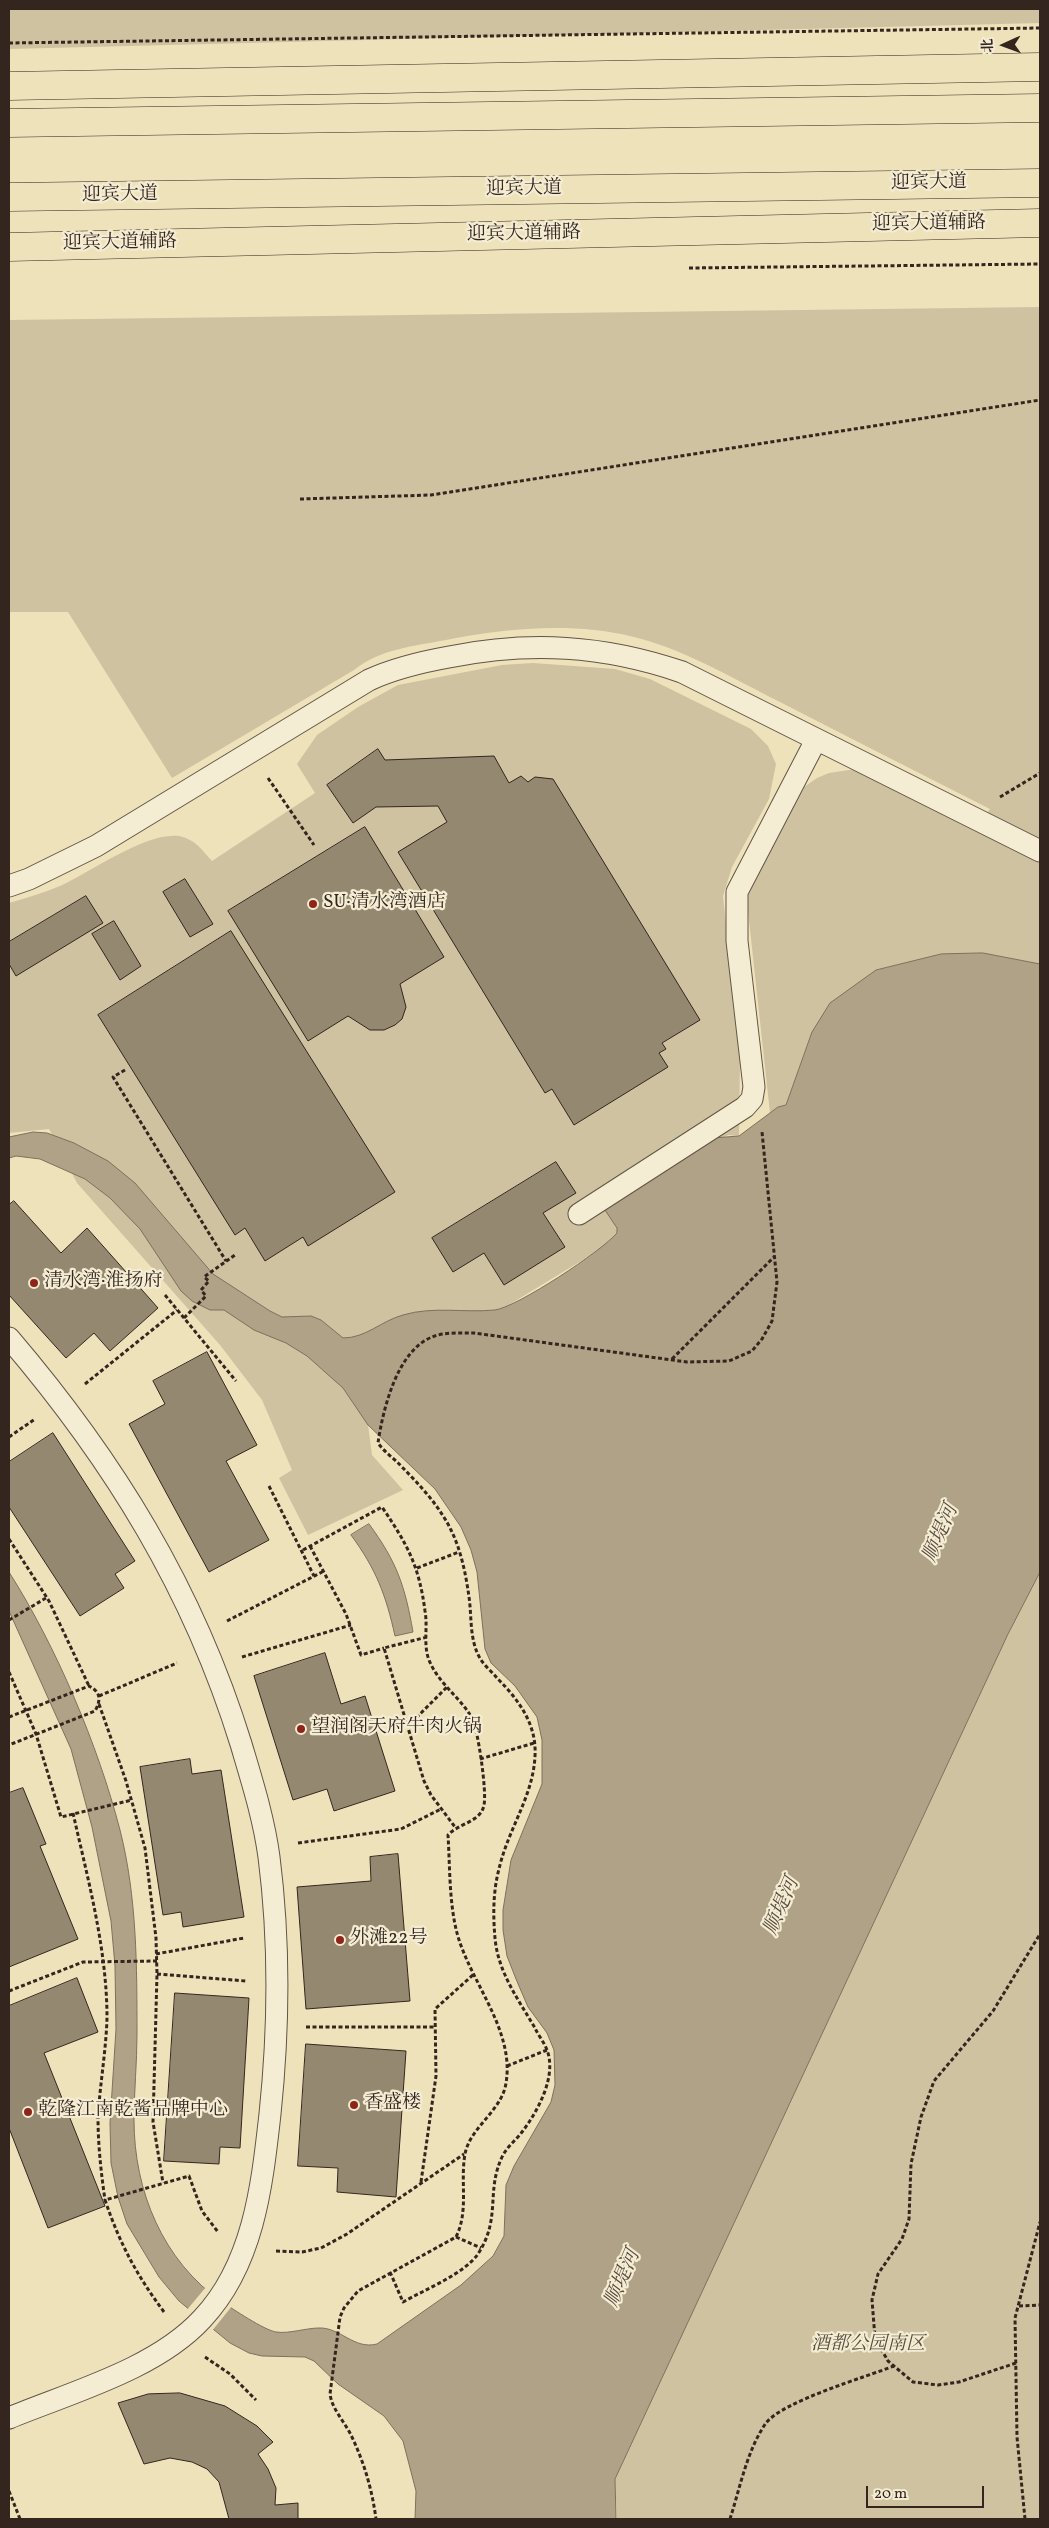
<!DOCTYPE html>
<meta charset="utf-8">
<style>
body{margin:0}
#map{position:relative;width:1049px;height:2528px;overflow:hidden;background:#eee2bb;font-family:Vollkorn,"Noto Serif SC",serif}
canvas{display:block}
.frame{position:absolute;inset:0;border:10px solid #34261f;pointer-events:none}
.north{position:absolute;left:979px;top:20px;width:50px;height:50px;-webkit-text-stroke:4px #f4ecd3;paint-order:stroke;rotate:268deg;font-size:14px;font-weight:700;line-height:20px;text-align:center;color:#34261f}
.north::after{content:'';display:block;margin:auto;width:18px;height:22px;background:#34261f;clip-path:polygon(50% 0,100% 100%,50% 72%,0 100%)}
.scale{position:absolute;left:866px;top:2486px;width:118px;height:22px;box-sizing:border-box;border:2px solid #34261f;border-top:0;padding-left:6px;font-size:15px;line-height:18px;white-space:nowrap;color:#34261f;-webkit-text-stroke:4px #f4ecd3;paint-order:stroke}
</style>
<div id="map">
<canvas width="1049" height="2528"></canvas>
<div class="frame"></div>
<div class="north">北</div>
<div class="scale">20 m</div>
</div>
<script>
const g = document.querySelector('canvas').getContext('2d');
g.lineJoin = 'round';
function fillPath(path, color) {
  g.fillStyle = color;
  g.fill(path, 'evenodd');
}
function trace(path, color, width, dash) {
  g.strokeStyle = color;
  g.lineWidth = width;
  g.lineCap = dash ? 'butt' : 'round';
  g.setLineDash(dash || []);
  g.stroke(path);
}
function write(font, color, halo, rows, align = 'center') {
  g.font = font + ' Vollkorn,"Noto Serif SC",serif';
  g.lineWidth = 4.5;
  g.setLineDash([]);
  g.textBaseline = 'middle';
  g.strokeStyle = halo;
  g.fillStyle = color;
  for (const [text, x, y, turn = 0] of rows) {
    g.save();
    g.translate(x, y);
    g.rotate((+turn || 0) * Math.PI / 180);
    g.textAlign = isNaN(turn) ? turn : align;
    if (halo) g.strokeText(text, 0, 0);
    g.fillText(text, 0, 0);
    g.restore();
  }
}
fillPath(new Path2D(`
 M9,9H1040V23L9,49Z
 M1040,307V964L983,953L941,954L876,970L812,1032L786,1105L778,1107L770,1113L747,902L749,888L804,787L817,778L829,773L856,769L975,831L990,809C919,773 848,737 778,701C730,677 682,648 630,636C574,622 502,628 446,640C414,646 380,649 354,670L172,778L68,612H9V320Z
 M533,663L615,669L650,679L751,729L768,746L776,764L769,799L732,867L723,896L740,1056L739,1136L728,1135L604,1207L617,1228V1233L609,1244L507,1306L496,1310L382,1324L368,1425L372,1455L403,1490L308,1535L279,1478L292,1470L262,1400L220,1345L77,1183L49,1129L9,1133V903C26,898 43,893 60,886C91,872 145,832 179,836C195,839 202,850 212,861L315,793L297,764L317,735L358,707L398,685L502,665Z
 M1040,1572V2519H617L615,2479L1008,1634Z`), '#cec2a0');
const water = new Path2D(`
 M983,953L1040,964V1572L1008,1634L615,2479L616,2519H415L416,2491L403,2441L384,2416L338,2384L314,2361L305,2357L262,2356L249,2353L230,2343L179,2301L159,2277L127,2224L118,2197L111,2163L110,2123L116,2029L115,1966L111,1921L92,1827L71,1749L9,1611V1572C56,1646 98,1745 120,1830C137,1897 137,1967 137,2034C137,2063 134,2092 134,2120C134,2191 163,2261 222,2302C233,2309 264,2330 276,2332C289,2334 306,2328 319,2328C340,2327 354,2350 377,2344L461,2285L493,2256L504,2236L506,2185L514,2166L551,2102L555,2085L554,2050L547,2033L528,2007L516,1979L507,1956L503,1930V1910L511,1860L542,1784V1740L537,1717L515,1686L491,1663L485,1649L477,1572L471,1550L461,1527L435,1489L368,1425L343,1388L307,1356L286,1343L254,1330L224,1310H210L192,1301L181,1291L140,1229L110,1198L85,1179L40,1159L16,1156L9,1158V1137L33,1132L47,1133L74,1143L108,1161L135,1183L213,1274L270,1311L282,1317L311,1316L321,1320L343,1338C366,1338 381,1321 403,1315C433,1306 464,1313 495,1310C517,1307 602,1251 617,1233V1228L603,1207L713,1138L739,1136L778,1107L786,1105L812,1032L830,1003L876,970L941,954Z
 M369,1524C397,1562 405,1586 413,1632L395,1636C386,1595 376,1569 351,1535Z`);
fillPath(water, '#afa286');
trace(water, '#7e705d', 1);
fillPath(new Path2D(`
 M206,2287L232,2306L212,2331L186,2311Z`), '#eee2bb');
const building = new Path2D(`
 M378,749L385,760L494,756L509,783L521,776L528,782L535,777L553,779L700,1020L662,1043L666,1049L659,1053L668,1067L574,1125L552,1089L545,1093L398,852L447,822L438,806L376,807L353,823L327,785Z
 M365,827L444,957L400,984L406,1007L402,1019L395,1025L384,1030H370L348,1016L308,1041L228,911Z
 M185,879L213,924L190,937L163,892Z
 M86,896L103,923L16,976L9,964V942Z
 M114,921L141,966L120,980L92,934Z
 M231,931L395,1192L308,1246L303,1237L265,1261L245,1228L235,1235L98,1015Z
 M556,1162L576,1193L543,1213L565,1247L504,1285L484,1253L453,1272L432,1238Z
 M14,1201L61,1253L87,1228L158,1308L110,1351L94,1333L66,1358L9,1295V1205Z
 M207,1352L257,1445L226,1461L269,1540L209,1572L129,1424L165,1404L153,1381Z
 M53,1433L135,1561L115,1574L124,1588L80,1616L9,1507V1462Z
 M325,1653L341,1704L365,1696L395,1791L334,1811L327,1789L293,1800L254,1676Z
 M190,1759L192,1774L221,1770L244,1917L183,1927L181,1912L163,1915L140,1767Z
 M23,1788L46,1844L40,1846L78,1939L9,1967V1793Z
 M398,1854L410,2001L306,2009L297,1887L371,1881L370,1857Z
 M77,1978L98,2032L44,2053L105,2206L48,2228L9,2128V2006Z
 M175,1993L249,1998L240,2148L220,2147L219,2164L164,2161Z
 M306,2044L406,2051L396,2197L337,2192L338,2168L298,2166Z
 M180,2393L225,2406L257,2426L273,2442L258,2454L268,2469L276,2488L275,2505L298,2503V2519H229L219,2482L207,2469L192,2462L170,2458L144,2464L118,2403L148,2394Z`);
fillPath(building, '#958870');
trace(building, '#34261f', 1);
const lane = new Path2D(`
 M9,886L29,879L96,846L369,680C395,668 421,662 449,657C530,641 603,645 682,672L1040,851
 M579,1214L745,1107L752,1099L754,1087L737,941V892L816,740
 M9,1338C114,1461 193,1589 241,1744C252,1781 264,1819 269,1857C280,1943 279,2028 270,2114C262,2185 254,2264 202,2319C156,2369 72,2392 9,2418`);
const primary = new Path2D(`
 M9,86L1040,67
 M9,247L1040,223`);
const highway = new Path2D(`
 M9,123L1040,108
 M9,197L1040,183`);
trace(lane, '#625546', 23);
trace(primary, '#34261f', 29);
trace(highway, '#34261f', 29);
trace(new Path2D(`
 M9,43L1040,28
 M689,268L1040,264
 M300,499L431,495L1040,400
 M268,778L314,845
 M1000,797L1040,773
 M125,1070L113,1077L226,1261
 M165,1295L236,1381
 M184,1318L206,1296L201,1290L209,1281L204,1277L235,1255
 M672,1359L775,1256
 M85,1384L177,1310
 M9,1437L35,1419
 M269,1486L314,1576
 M9,1539L49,1601L89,1686
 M310,1546L346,1614L361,1655L384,1648
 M303,1550L382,1507C407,1544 419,1565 425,1611C428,1627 423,1645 429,1660C438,1683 460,1697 472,1718C478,1729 487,1792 484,1805C481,1822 459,1823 448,1835C450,1867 449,1902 457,1933C470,1982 515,2030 506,2083C502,2111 470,2127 465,2154C460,2182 469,2211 456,2237L358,2291L344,2308L340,2317L330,2394C332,2409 344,2421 351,2435C364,2462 372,2489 376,2519
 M417,1568L459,1552
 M9,1620L46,1598
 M227,1621L324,1571
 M427,1637L384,1648L424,1781L431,1795L455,1827
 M242,1657L351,1625
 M9,1672L36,1734L61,1817L132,1800
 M99,1696L177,1663
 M99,1704L126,1781L145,1848L156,1938L157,1974L153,2122L163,2183
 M9,1717L89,1686C101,1692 101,1700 95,1711L9,1745
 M407,1727L447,1687
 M480,1759L534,1743
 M73,1813C88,1880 107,1949 107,2018C106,2051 100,2084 98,2117C98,2145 101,2172 105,2200
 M298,1843L401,1829L441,1809
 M156,1954L244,1938
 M157,1974L246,1981
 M9,1991L83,1962L157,1961
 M306,2027H435
 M507,2066L547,2050
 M421,2182L436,2076L435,2009L474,1974
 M456,2237L481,2248
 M276,2251L302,2252L321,2248L347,2234L464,2154
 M390,2272L403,2302C424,2290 464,2274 478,2254C502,2217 485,2191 503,2155C508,2146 516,2140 522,2132C538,2111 557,2076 547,2050C544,2042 538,2035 535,2028C518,1999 498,1972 495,1938C493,1916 493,1891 499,1869C508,1829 533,1797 535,1756C537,1724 518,1699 497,1678C492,1672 485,1666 481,1660C469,1641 472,1617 469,1597C466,1575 461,1550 451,1530C440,1507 420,1485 402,1467C394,1458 385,1453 378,1443C383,1409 397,1351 432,1337C444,1332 460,1333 474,1333L687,1362L729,1361L752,1351L762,1339L772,1321L777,1282L762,1132
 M1019,2306L1040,2305
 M164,2312C136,2274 120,2244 105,2200L189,2176L202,2211L218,2232
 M205,2357L230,2374L256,2400
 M1016,2363L959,2382L938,2385L913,2382L888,2361L875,2338L872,2300L878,2274L902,2239L909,2219L911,2164L921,2117L934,2081L993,2011L1040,1934
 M9,2491L20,2519
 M730,2519C740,2488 747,2450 766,2423C783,2401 866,2377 894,2366
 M1025,2519L1017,2437L1015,2318L1040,2222`), '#34261f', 3, [4, 2.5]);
trace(lane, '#f4ecd3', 21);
trace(primary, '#eee2bb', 28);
trace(highway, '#eee2bb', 28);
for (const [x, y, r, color] of [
 [313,904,5,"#8f2418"],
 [34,1283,5,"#8f2418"],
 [301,1729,5,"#8f2418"],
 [340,1940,5,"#8f2418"],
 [354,2105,5,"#8f2418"],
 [28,2112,5,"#8f2418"]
]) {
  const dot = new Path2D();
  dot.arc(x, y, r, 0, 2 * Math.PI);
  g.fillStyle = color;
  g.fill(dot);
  trace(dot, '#f4ecd3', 2);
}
write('19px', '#34261f', '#f4ecd3', [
 ["迎宾大道",929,184,-1],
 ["迎宾大道",524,190,-1],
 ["迎宾大道",120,196,-1],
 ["迎宾大道辅路",929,225,-1],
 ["迎宾大道辅路",524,235,-1],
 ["迎宾大道辅路",120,244,-1]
]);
write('19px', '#34261f', '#f4ecd3', [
 ["SU·清水湾酒店",323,904],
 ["清水湾·淮扬府",44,1283],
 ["望润阁天府牛肉火锅",311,1729],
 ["外滩22号",350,1940],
 ["香盛楼",364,2105],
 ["乾隆江南乾酱品牌中心",38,2112]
], 'left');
write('italic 19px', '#5a4d3f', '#f4ecd3', [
 ["酒都公园南区",868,2346]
]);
write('italic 20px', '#594b3e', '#f4ecd3', [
 ["顺堤河",942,1534,-67],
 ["顺堤河",783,1907,-67],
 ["顺堤河",624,2279,-67]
]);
</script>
